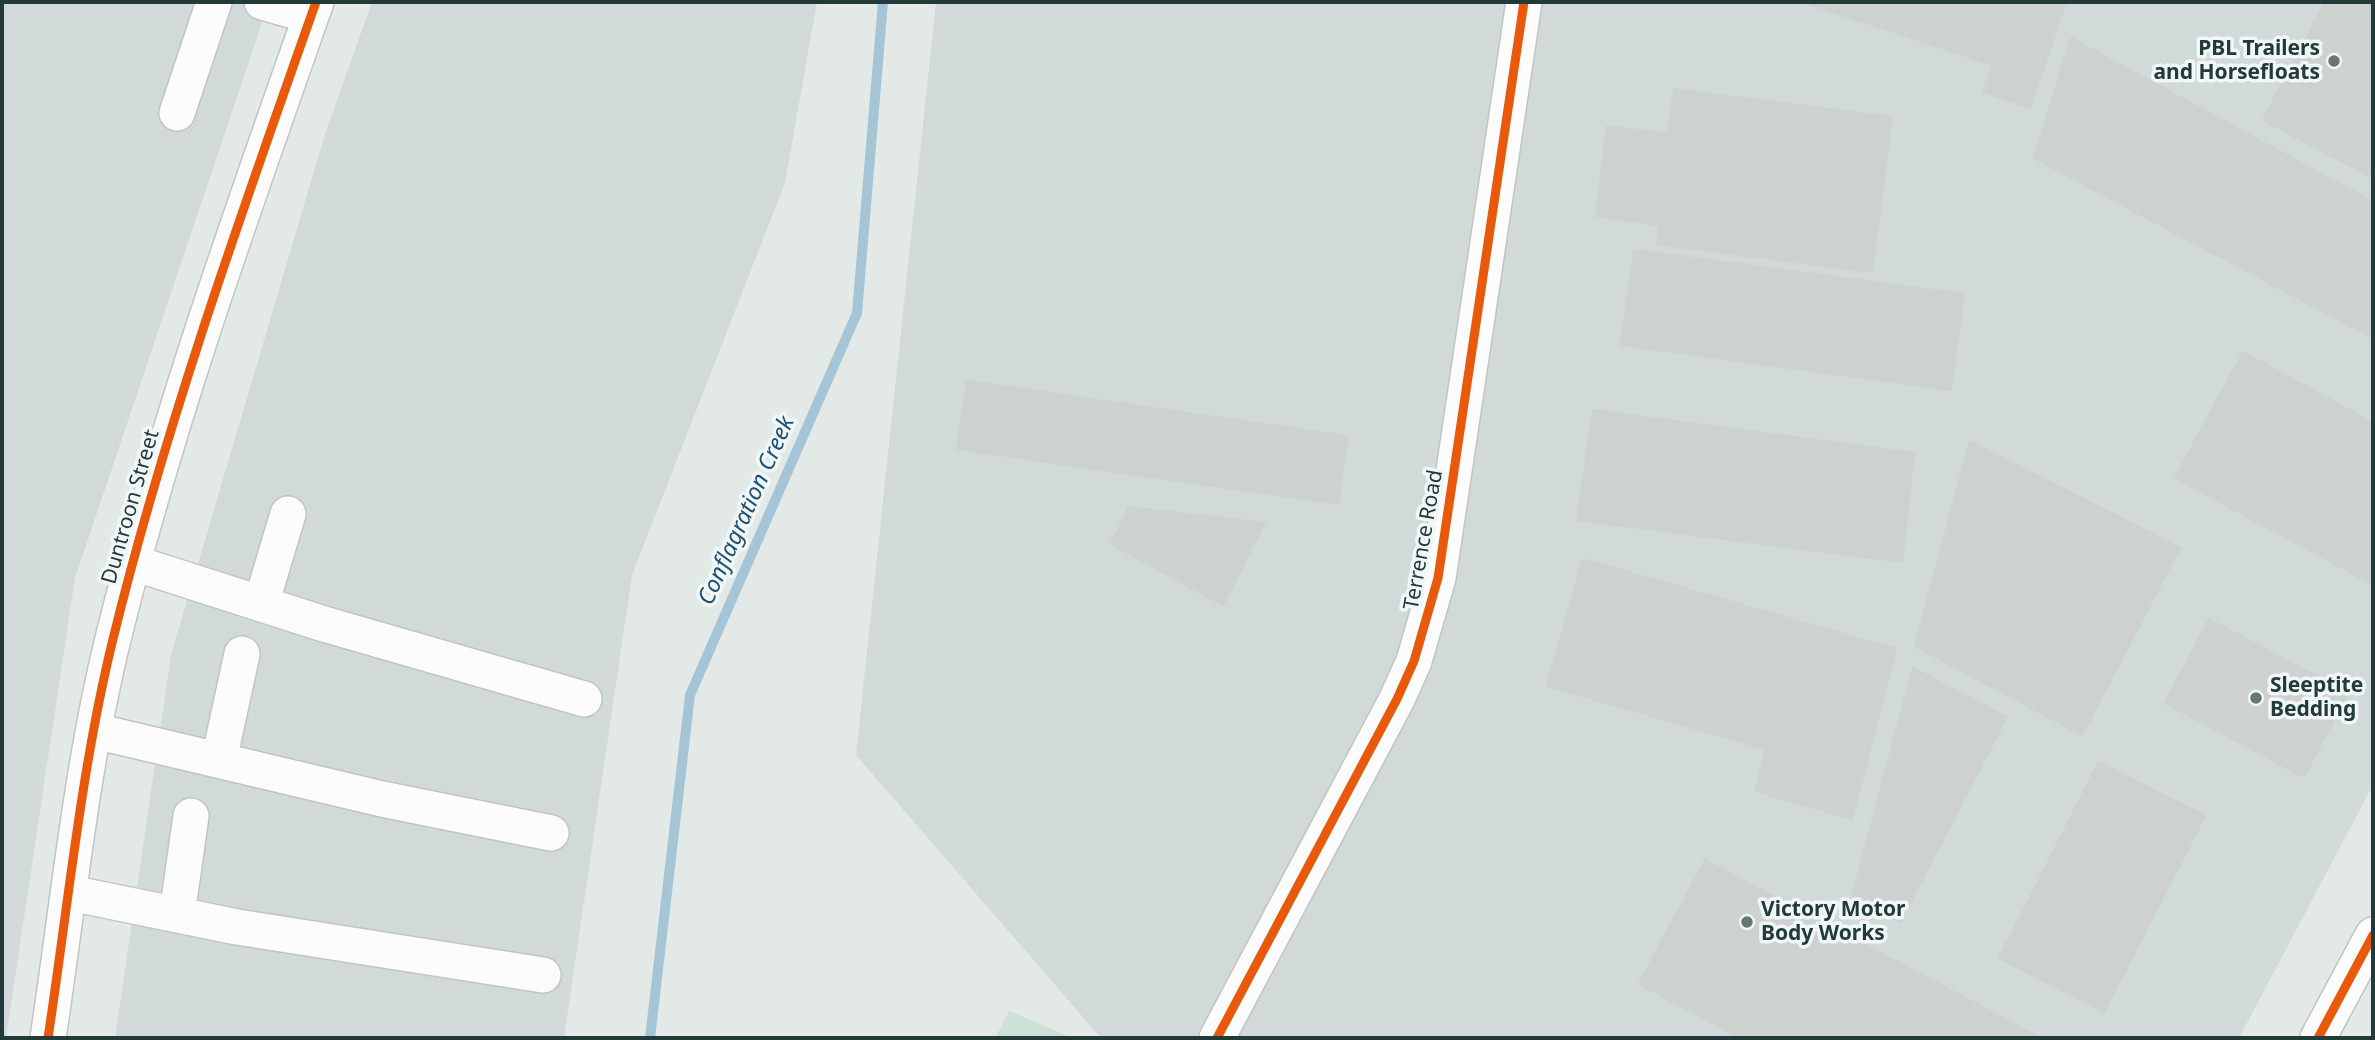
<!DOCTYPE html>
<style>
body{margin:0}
#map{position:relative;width:2375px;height:1040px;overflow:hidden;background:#e3e9e7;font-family:"Noto Sans",sans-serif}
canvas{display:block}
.frame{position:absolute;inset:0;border:4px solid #223a39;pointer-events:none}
</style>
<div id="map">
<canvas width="2375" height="1040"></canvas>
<div class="frame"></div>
</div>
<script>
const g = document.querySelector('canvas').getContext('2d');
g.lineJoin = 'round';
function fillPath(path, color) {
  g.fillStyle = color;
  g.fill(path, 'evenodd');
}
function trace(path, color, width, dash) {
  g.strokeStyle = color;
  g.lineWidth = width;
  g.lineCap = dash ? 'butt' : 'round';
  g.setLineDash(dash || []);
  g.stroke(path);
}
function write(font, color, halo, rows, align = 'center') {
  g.font = font + ' "Noto Sans",sans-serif';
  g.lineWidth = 7;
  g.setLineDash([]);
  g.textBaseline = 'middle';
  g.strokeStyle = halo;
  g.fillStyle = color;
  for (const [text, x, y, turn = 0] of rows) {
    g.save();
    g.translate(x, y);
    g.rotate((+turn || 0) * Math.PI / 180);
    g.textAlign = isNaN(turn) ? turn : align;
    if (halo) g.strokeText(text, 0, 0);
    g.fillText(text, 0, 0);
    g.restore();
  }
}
fillPath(new Path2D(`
 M2,2H269L75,578L6,1038H2Z
 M372,2H817L785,183L632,575L564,1038H115L171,655L325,134Z
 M936,2H2373V785L2239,1038H1101L856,755Z`), '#d1dad8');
fillPath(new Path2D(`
 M1009,1011L1073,1038H995Z`), '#cde1d8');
trace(new Path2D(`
 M650,1038L690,695L857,313L883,2`), '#a5c4d5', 10);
const building = new Path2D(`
 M1803,2H2066L2030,108L1983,92L1993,65Z
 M2325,2H2373V178L2263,120Z
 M2071,38L2373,202V338L2034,158Z
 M1674,89L1892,117L1872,272L1657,244L1659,225L1596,216L1607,126L1668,134Z
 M1634,250L1964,294L1951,390L1621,345Z
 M2243,352L2373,423V577L2370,583L2175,478Z
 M967,381L1348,436L1338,504L957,449Z
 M1593,410L1914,453L1902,562L1577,520Z
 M1970,441L2180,548L2082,735L1915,646Z
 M1129,507L1265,523L1223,605L1111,544Z
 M1583,559L1896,649L1852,819L1755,791L1766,749L1547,686Z
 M2209,619L2348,693L2304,777L2165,703Z
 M1913,668L2007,717L1900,922L1851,901Z
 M2099,762L2205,816L2104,1012L1999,958Z
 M1705,860L2041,1038H1741L1639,984Z`);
fillPath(building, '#cdd2d1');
trace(building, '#ccd2d0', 2);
const minor = new Path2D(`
 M262,2L311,16
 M177,113L214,2
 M134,563L324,624L584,699
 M261,604L288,514
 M95,731L382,799L551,833
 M219,760L242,654
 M70,893L237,927L543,975
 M177,915L191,816
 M48,1038C68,906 81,769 113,639C166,423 242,212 316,2
 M1217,1038L1397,699L1414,661L1438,578L1524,2
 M2318,1038L2373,935`);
trace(minor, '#c0c5c4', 38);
trace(minor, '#fbfcfb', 35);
trace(new Path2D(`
 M48,1038C68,906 81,769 113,639C166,423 242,212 316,2
 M1217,1038L1397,699L1414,661L1438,578L1524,2
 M2318,1038L2373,935`), '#e8590c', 9);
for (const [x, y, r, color] of [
 [2334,61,7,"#667776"],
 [2256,698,7,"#667776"],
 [1747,922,7,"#667776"]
]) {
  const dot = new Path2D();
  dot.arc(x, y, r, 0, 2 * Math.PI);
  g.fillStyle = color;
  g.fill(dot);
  trace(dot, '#f1f7f6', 2.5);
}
write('bold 21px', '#223a39', '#f1f7f6', [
 ["PBL Trailers",2320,49,"right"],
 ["and Horsefloats",2320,73,"right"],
 ["Sleeptite",2270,686],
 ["Bedding",2270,710],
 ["Victory Motor",1761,910],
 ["Body Works",1761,934]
], 'left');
write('21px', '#223a39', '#f1f7f6', [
 ["Duntroon Street",131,507,-74],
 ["Terrence Road",1424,540,-80]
]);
write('italic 23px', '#205273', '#f1f7f6', [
 ["Conflagration Creek",747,511,-66]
]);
</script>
